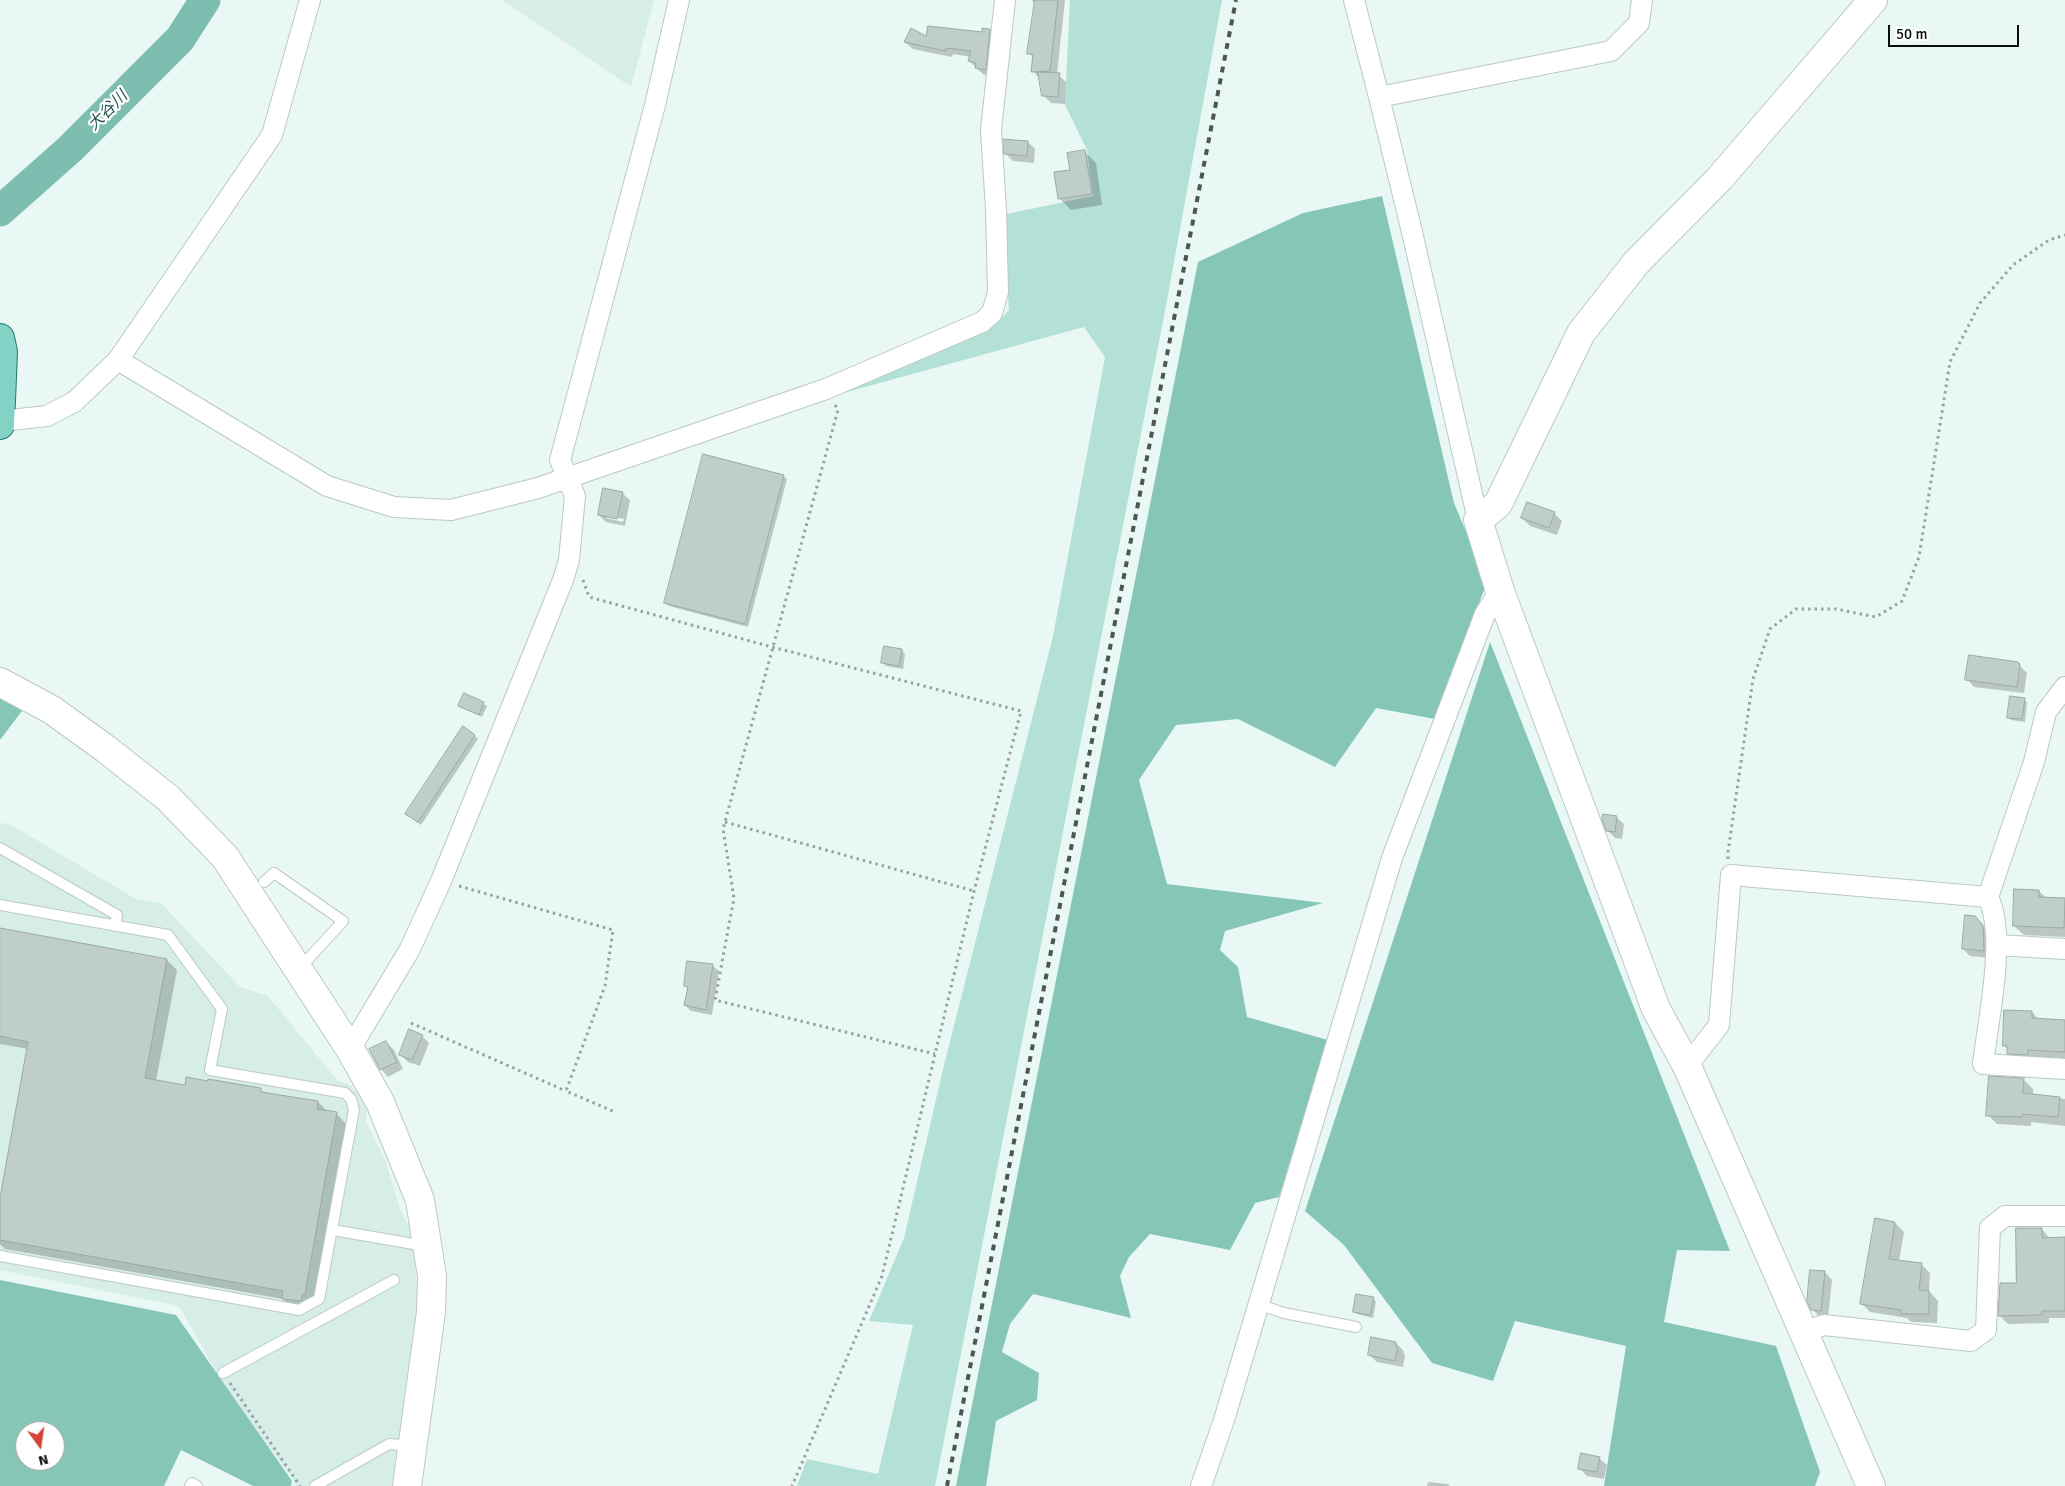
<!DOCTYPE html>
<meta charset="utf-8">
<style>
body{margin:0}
#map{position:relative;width:2065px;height:1486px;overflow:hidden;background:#e9f8f4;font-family:Signika,sans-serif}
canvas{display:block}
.north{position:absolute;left:15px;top:1421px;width:50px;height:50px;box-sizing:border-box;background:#fff;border:1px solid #9c9e9e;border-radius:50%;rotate:166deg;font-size:14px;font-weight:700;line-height:20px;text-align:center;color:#080d0c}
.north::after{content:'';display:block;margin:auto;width:18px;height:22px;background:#d24437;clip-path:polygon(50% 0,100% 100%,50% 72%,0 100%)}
.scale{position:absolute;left:1888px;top:25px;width:131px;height:22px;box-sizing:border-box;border:2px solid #080d0c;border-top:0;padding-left:6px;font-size:15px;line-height:18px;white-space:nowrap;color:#080d0c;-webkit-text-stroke:4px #fff;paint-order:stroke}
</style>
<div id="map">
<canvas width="2065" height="1486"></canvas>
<div class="north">N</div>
<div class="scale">50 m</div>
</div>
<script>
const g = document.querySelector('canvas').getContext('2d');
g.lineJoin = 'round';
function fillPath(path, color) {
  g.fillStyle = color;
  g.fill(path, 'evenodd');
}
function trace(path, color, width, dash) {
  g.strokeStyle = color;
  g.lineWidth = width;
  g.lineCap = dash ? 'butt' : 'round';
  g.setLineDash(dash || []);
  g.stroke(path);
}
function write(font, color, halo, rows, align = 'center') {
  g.font = font + ' Signika,"Noto Sans JP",sans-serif';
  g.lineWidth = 4.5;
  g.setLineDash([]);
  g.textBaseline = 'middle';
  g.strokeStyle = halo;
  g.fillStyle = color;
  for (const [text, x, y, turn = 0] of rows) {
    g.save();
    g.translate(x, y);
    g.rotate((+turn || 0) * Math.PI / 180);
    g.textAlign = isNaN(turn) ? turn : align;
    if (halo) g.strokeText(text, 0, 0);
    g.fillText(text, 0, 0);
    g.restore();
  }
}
fillPath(new Path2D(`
 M502,0H654L631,87Z
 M8,823L136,899L161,903L240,987L268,996L338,1081L350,1085L361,1096L366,1108V1122L386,1162L400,1209L412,1232L417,1290V1326L395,1486H295L293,1479L228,1393L179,1306L0,1270V824Z`), '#d7eee8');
fillPath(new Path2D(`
 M1070,0H1222L1165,311L935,1486H797L807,1459L878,1474L913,1325L869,1321L904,1238L943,1069L1053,636L1105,357L1084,327L843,393L850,383L996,324L1009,310L1002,215L1093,196L1087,150L1065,105Z`), '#b4e1d6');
fillPath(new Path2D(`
 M1382,196L1454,503L1487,582L1435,719L1376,708L1335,767L1238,719L1176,725L1139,780L1167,884L1323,903L1225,931L1220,950L1238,967L1247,1017L1328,1040L1279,1197L1255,1203L1230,1250L1150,1234L1129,1257L1120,1276L1131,1318L1033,1294L1010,1324L1002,1352L1039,1373L1037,1400L996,1421L986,1486H956L1198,262L1303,213Z
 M1490,642L1730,1251L1677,1250L1664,1322L1776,1346L1820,1472L1815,1486H1604L1626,1346L1515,1321L1493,1381L1432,1363L1344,1245L1305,1211Z
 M0,698L25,707L0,740Z
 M0,1280L176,1315L292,1481L291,1486H253L181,1450L164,1486H0ZM25,1431H55V1461H25Z`), '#85c6b7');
fillPath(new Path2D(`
 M1032,0H1065L1057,74L1066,82L1065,104L1051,103L1044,96L1040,79L1033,71L1034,58L1029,53L1035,5Z
 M989,30L997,38L993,76L984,75L969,61L971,57L953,54L952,57L913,49L905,42L983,33Z
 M1028,142L1035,149L1034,163L1013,161L1006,154Z
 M1085,152L1096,163L1102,205L1071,210L1060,199L1071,171Z
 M783,476L787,479L748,627L669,606L665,603Z
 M622,493L630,500L625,526L606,522L599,515ZM606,516L624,519L623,522L606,518Z
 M1554,513L1562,521L1557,535L1530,526L1522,518Z
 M902,650L905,654L903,669L886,666L882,662Z
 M2017,663L2027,673L2024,693L1974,687L1967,679Z
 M465,694L487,706L482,717L460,705Z
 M2024,699L2027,702L2025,722L2011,720L2008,717Z
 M475,736L478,739L421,825L410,817L407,814Z
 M1616,817L1624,824L1622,839L1615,838L1607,830Z
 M2039,891L2047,899L2065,900V937L2024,935L2014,926Z
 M1982,925L1990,934L1991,958L1970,956L1963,949Z
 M0,930L167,960L177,970L156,1081L186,1086L261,1090L264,1093L318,1102L328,1112L336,1113L346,1124L314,1304L312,1305L308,1312L293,1309L283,1299L5,1249L0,1244V1207L28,1049L0,1044Z
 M712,965L719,971L712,1015L691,1011L685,1005L688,989L685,986Z
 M2032,1012L2039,1020L2065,1021V1058L2035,1057V1062L2015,1060L2008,1053V1049L2004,1046Z
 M422,1036L429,1043L420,1066L408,1062L400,1054Z
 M386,1042L394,1050L403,1069L388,1077L381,1069Z
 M2024,1080L2033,1089V1095L2065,1099V1126L2031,1122V1126L1997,1124L1988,1115Z
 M1895,1223L1904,1232L1899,1261L1921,1264L1930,1273L1929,1291L1938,1301L1937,1323L1911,1322L1907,1318L1870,1312L1861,1303Z
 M2042,1229L2050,1239L2065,1238V1318H2049V1323L2008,1324L2000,1316L2017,1284Z
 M1825,1272L1832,1280L1828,1318L1820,1317L1812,1309Z
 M1373,1298L1376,1302L1373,1318L1357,1314L1354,1311Z
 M1396,1343L1403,1350L1405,1356L1403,1367L1377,1362L1369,1355Z
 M1599,1458L1607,1465L1604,1479L1587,1476L1579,1468Z
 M1428,1482L1448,1484L1450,1486H1427Z`), '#0003');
trace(new Path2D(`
 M0,211L70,149L180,39L205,0`), '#7ebeb0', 31);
const building = new Path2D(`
 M1035,0H1058L1050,71L1031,72L1033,54H1027Z
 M928,26L982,32V28L990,29L986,70L975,68L976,63L968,61L971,51L946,48L945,51L904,42L911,28L926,36Z
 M1038,72L1060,73L1058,97L1042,96Z
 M1003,139L1028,141L1027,156L1004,154Z
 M1085,150L1092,194L1058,199L1054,172L1070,170L1067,153Z
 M703,454L784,475L745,624L664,603Z
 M603,488L623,492L617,519L598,515Z
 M1527,502L1555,512L1549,528L1521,518Z
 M884,646L902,649L899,666L881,663Z
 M1969,655L2018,662L2020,664L2017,687L1965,680Z
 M464,693L484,702L479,715L458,706Z
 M2010,696L2025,698L2022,719L2007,718Z
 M463,726L475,735L418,822L405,814Z
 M1603,814L1617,816L1615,832L1606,831L1602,820Z
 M2014,889L2039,890V897L2065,898L2064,928L2013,926Z
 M1965,915L1975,916L1983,925L1984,951L1962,949Z
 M0,928L167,959L145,1078L185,1085L186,1077L208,1081V1079L261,1088V1092L318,1101L317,1109L337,1112L305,1294L302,1295L301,1301L282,1299L283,1291L0,1240V1198L28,1042L0,1036Z
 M687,961L713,964L706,1010L684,1005L688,987L684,986Z
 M2004,1010L2032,1011V1018L2065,1020V1052L2028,1050V1055L2007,1054V1046H2003Z
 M409,1029L423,1035L412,1060L399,1055Z
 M386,1041L397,1062L380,1070L369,1049Z
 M1989,1076L2024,1078L2023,1093L2060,1097L2058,1117L2022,1114V1117L1986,1116Z
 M1875,1218L1895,1222L1889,1259L1922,1263L1919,1290L1929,1291V1314H1901V1310L1860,1304Z
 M2016,1228H2042V1238L2065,1237V1311H2042V1315L1998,1316L2000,1283H2016Z
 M1810,1270L1825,1271L1821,1311L1811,1310L1807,1301Z
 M1356,1294L1374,1297L1370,1315L1353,1312Z
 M1371,1337L1396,1342L1395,1346L1398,1347L1395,1361L1368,1355Z
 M1581,1453L1600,1457L1597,1472L1578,1469Z`);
fillPath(building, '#c0cecb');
trace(building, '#9ba9a5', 1);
const lane = new Path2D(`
 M0,848L117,915L115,926
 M264,882L274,873L343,921L299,969
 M0,905L168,935L222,1009L210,1070L345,1093L351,1099L354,1110L319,1299L299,1310L0,1256
 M333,1230L425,1246
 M1258,1304L1284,1313L1356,1327
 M223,1373L394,1280
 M190,1486L192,1483L197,1486
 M315,1486L389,1444L412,1446`);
const street = new Path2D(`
 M1354,0L1379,97L1611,51L1639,23L1642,0
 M1379,97L1412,232L1478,520
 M118,360L327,486L394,507L451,510L538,488L826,389L982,322L992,313L998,292L996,209L991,130L1005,0
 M1,421L47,416L74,402L118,360L272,135L310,0
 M2065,687L2046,712L2034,762L1988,897C2007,936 1988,1020 1983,1064L2065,1069
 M1997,945L2065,949
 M350,1049L410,949L441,881L563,580L569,560L575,496L560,460L655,105L679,0
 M1687,1066L1719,1025L1731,875L1988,897
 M1803,1332L1824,1325L1971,1341L1986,1330L1990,1228L2005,1216H2065
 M1201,1486L1224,1420L1392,858L1485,614L1500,591`);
const secondary = new Path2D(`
 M0,682L52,710L106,749L168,798L225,857L350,1049L380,1102L420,1200L432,1276L431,1312L407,1486
 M1871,1486L1687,1066L1656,1009L1500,591L1478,520L1498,504L1581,333L1636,263L1720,178L1873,0`);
const primary = new Path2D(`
 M0,338L3,352L0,425`);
trace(lane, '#bbc9c6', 12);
trace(street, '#bbc9c6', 22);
trace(secondary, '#bbc9c6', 30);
trace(primary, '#217a6c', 30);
trace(new Path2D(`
 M835,405L838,410L723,829L734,898L715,1000L935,1054
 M583,580L589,597L772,647L1021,711L974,891L882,1276L792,1486
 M725,822L974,891
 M1728,859V852L1753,679L1770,629L1796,609H1836L1876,617L1902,601L1919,557L1950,362L1980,303L2013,265L2049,240L2065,235
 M459,886L613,930L605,986L566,1091L615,1112
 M411,1023L566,1091
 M230,1383L300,1486`), '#97a2a0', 3, [2.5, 4]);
trace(lane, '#fff', 10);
trace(street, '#fff', 20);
trace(secondary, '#fff', 28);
trace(primary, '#82d3c5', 28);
trace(new Path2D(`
 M947,1486L1236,0`), '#4e5654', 4, [6, 6]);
write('italic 16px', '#24594f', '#fff', [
 ["大谷川",108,111,-45]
]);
</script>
